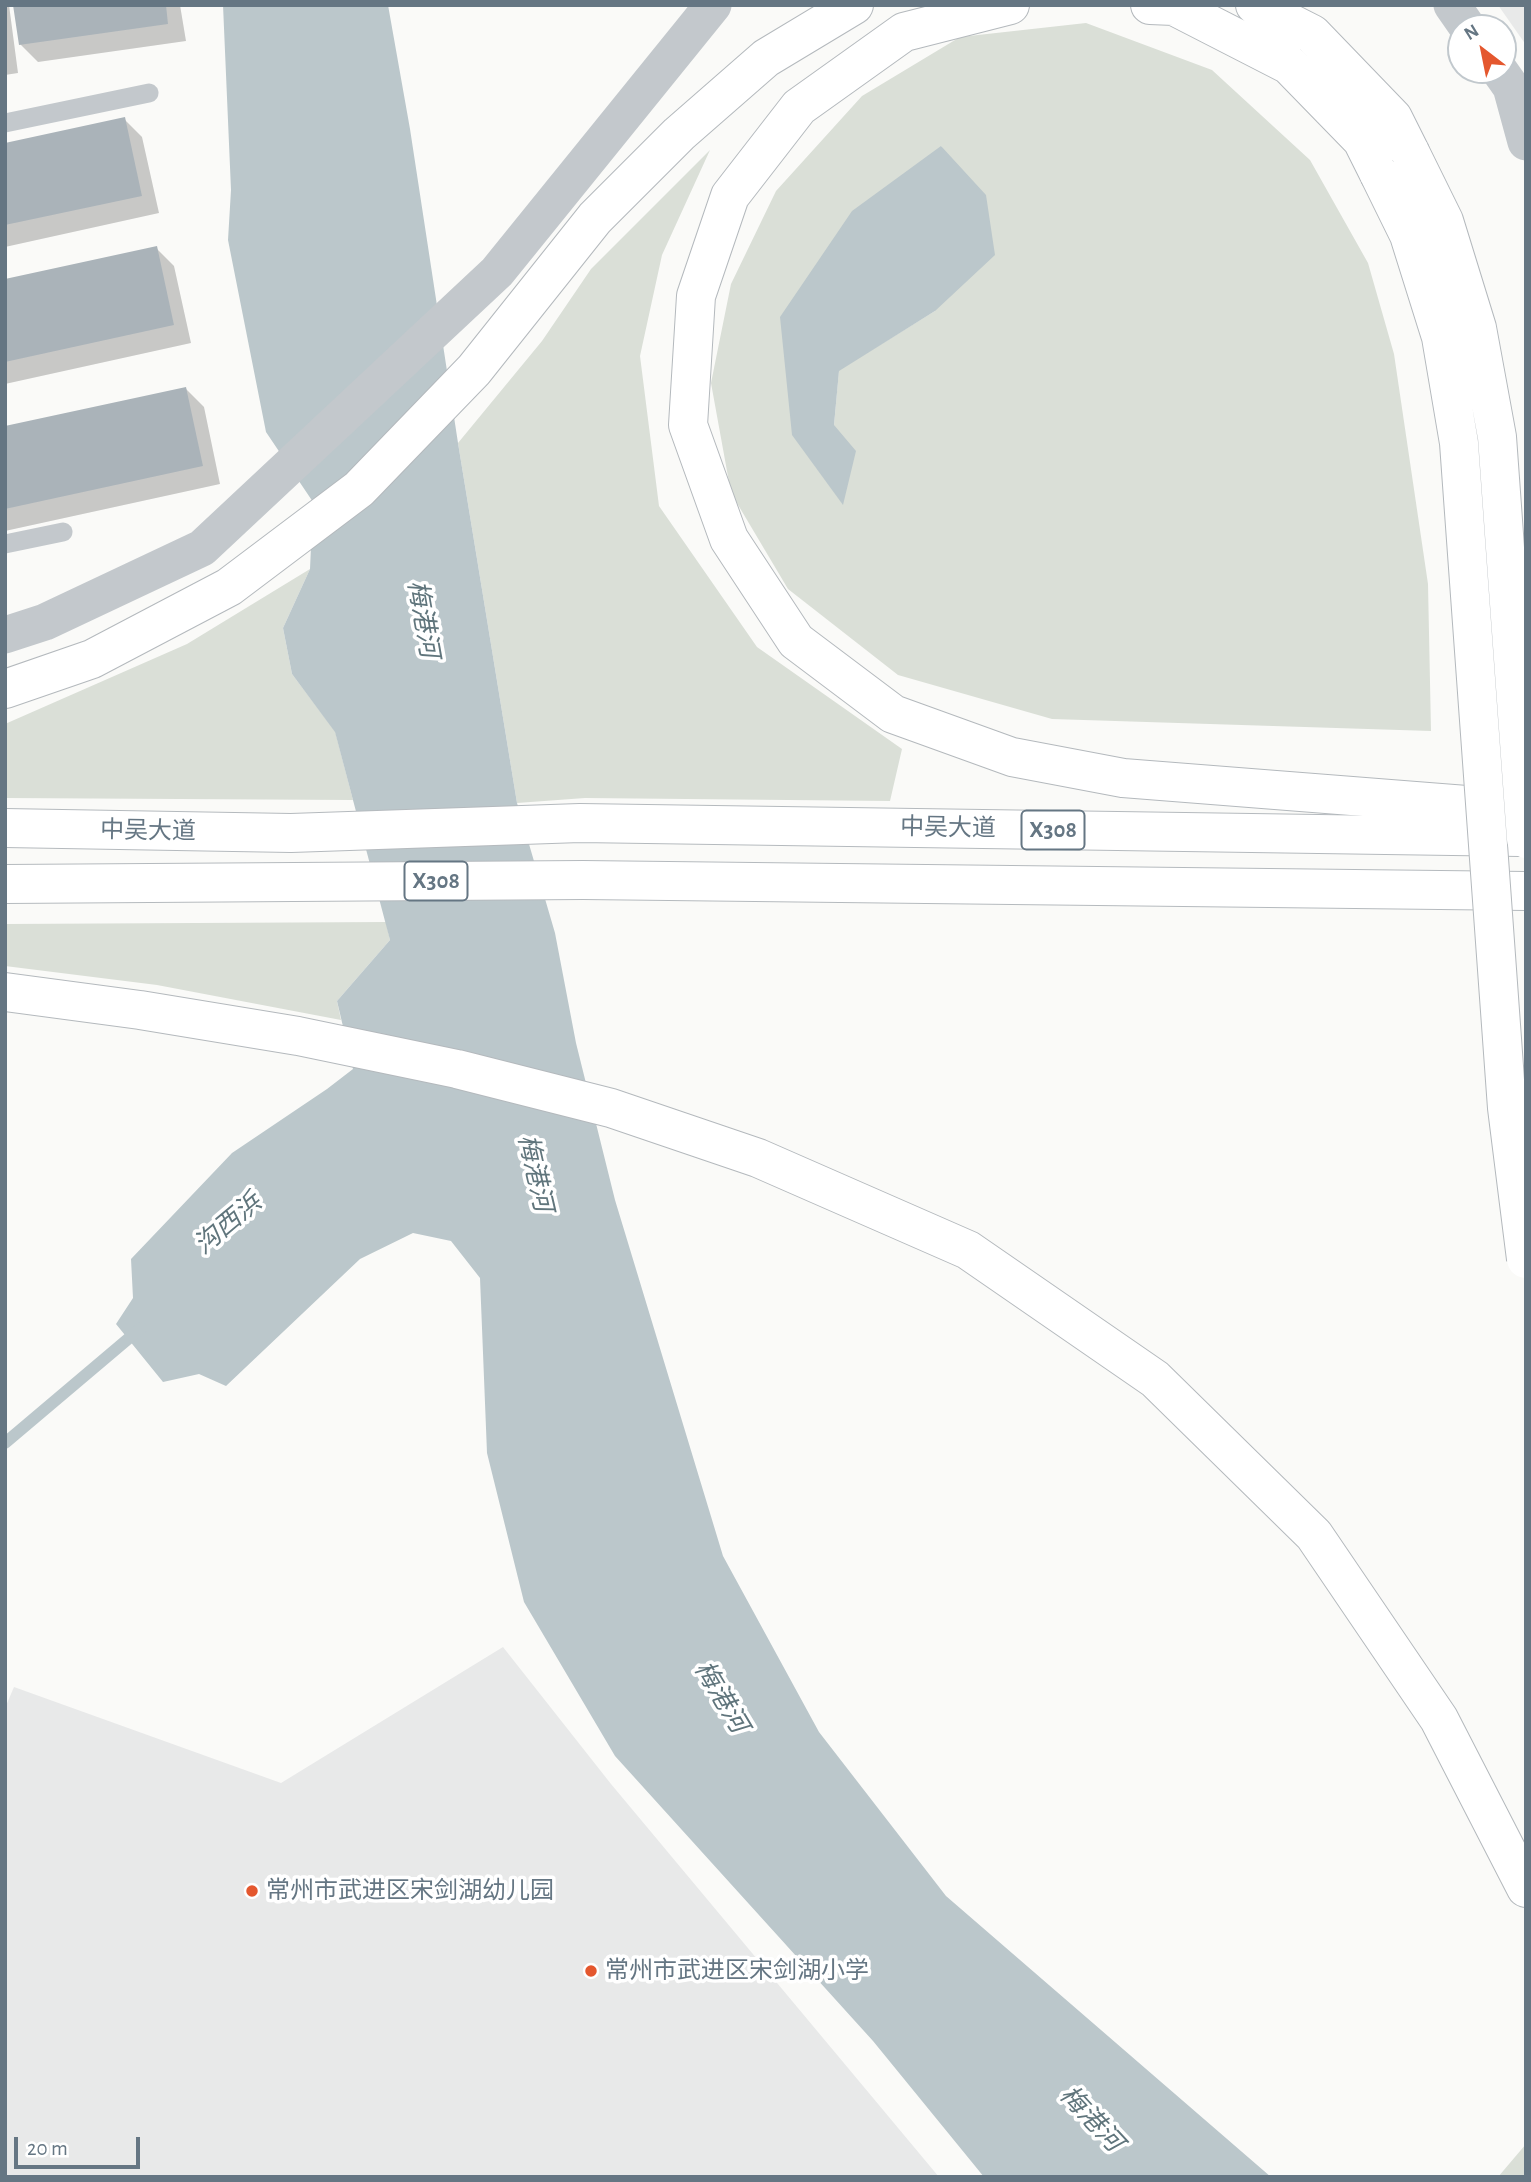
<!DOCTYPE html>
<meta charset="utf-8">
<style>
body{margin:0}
#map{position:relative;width:1531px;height:2182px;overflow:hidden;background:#fafaf8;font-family:"Alegreya Sans",sans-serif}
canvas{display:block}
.frame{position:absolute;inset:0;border:7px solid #657683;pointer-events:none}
.north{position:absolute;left:1447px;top:14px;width:70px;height:70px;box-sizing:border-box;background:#fff;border:2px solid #c1c8cd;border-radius:50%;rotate:328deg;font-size:19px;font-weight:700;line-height:28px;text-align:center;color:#657683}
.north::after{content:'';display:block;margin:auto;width:24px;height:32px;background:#e4572e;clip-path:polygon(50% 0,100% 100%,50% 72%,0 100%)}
.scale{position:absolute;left:14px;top:2137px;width:126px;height:32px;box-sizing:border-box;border:4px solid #657683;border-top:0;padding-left:9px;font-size:21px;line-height:24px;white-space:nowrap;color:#657683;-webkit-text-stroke:5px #fff;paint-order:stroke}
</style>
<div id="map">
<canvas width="1531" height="2182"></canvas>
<div class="frame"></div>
<div class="north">N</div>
<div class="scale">20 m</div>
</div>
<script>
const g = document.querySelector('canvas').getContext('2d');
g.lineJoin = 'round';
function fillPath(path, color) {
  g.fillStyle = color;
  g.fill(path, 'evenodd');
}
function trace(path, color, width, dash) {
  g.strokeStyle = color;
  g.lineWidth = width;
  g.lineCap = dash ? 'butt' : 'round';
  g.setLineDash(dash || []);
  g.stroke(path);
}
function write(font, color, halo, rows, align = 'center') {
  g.font = font + ' "Alegreya Sans","Noto Sans SC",sans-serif';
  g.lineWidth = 7;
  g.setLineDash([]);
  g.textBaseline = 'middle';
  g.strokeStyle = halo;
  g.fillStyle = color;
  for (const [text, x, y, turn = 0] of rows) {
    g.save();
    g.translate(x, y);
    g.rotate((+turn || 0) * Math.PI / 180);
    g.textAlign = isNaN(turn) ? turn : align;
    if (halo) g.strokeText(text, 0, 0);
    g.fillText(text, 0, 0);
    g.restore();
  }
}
fillPath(new Path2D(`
 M1498,5H1526V45Z
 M503,1647L611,1784L939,2177H5V1708L14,1687L281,1783Z`), '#e8e9e9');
fillPath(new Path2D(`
 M1086,23L1212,70L1310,160L1368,263L1394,354L1428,584L1431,731L1052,719L898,675L788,589L731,493L711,383L731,284L776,191L862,96L960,37ZM942,146L935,311L839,370L834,425L843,504L793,435Z
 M710,150L662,255L640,356L659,506L757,647L902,749L890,801L585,798L517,803L458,443L542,341L591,269Z
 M310,569L283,628L292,674L335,731L353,800L5,798V724L187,644Z
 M386,922L390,940L337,1001L341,1020L157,985L5,966V924Z
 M1526,2144V2177H1498Z`), '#dadfd7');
fillPath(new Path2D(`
 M223,5H388L410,129L458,443L517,803L555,933L576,1043L615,1200L723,1556L819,1732L946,1896L1271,2177H984L873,2041L615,1756L524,1602L487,1453L480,1278L451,1241L413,1233L360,1259L226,1386L199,1374L163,1382L116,1324L133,1298L131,1259L232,1153L327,1089L353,1069L337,1001L390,940L335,732L292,674L283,628L310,569L313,502L266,432L228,240L231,190Z
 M941,146L986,195L995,255L935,311L839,371L834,425L856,451L843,505L792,435L780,317L852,211Z`), '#bbc7cb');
fillPath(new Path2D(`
 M5,5H9L18,73L5,75Z
 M15,5H180L186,41L38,62L20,44Z
 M124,119L142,137L159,213L5,247V145Z
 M156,248L174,266L191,343L5,384V281Z
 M186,389L204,407L220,484L5,531V428Z`), '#0003');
trace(new Path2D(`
 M5,1443L141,1328`), '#bbc7cb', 12);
fillPath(new Path2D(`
 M13,5H166L168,24L19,45Z
 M125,117L142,196L5,225V143Z
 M157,246L174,325L5,362V279Z
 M186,387L203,466L5,509V426Z`), '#aab3b9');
const primary = new Path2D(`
 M5,828L291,833L580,823L1520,837
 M5,884L583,880L1526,891`);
const highway = new Path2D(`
 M1010,5L904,32L799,107L730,196L696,296L688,425L729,539L796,641L893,714L1012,757L1123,778L1517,809
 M1150,5L1174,6L1289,65L1362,140L1379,174
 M1255,5L1312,34L1393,118L1410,152
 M5,689L92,659L229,587L359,489L474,370L595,218L679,134L766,58L854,5
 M5,992L140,1010L298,1036L457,1069L611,1108L758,1158L968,1250L1155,1379L1314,1535L1439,1719L1526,1888`);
trace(primary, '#b5babe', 40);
trace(highway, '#b4b9bd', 40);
trace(new Path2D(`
 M5,123L149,93
 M5,544L63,532`), '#c3c8cc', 19);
trace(new Path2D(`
 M1452,5L1468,28
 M1499,70L1511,87L1526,142
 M5,635L45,622L202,548L497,272L713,5`), '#c3c8cc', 37);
trace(primary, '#fff', 38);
trace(highway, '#fff', 38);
const highwayBridge = new Path2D(`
 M1410,152L1444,221L1477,328L1497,437L1526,839
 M1379,174L1409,235L1441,337L1459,443L1507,1108L1526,1259`);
trace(highwayBridge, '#b4b9bd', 40, []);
trace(highwayBridge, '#fff', 38);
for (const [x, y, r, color] of [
 [252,1891,7,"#e4572e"],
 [591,1971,7,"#e4572e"]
]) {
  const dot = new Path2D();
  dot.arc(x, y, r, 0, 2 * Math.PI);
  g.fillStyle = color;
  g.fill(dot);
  trace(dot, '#fff', 2.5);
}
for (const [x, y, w] of [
 [1053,830,63],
 [436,881,63]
]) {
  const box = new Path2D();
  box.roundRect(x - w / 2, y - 19.5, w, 39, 5);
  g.fillStyle = '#fff';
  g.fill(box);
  trace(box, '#657683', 2);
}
write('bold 23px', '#657683', null, [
 ["X308",1053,830],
 ["X308",436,881]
]);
write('24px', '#657683', '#fff', [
 ["中吴大道",948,828,1],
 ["中吴大道",148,831,1]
]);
write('24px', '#657683', '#fff', [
 ["常州市武进区宋剑湖幼儿园",266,1891],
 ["常州市武进区宋剑湖小学",605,1971]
], 'left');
write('italic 26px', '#60757c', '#fff', [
 ["梅港河",423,619,80],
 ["梅港河",535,1173,77],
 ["沟西浜",228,1224,-40],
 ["梅港河",721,1697,59],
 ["梅港河",1091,2119,47]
]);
</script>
